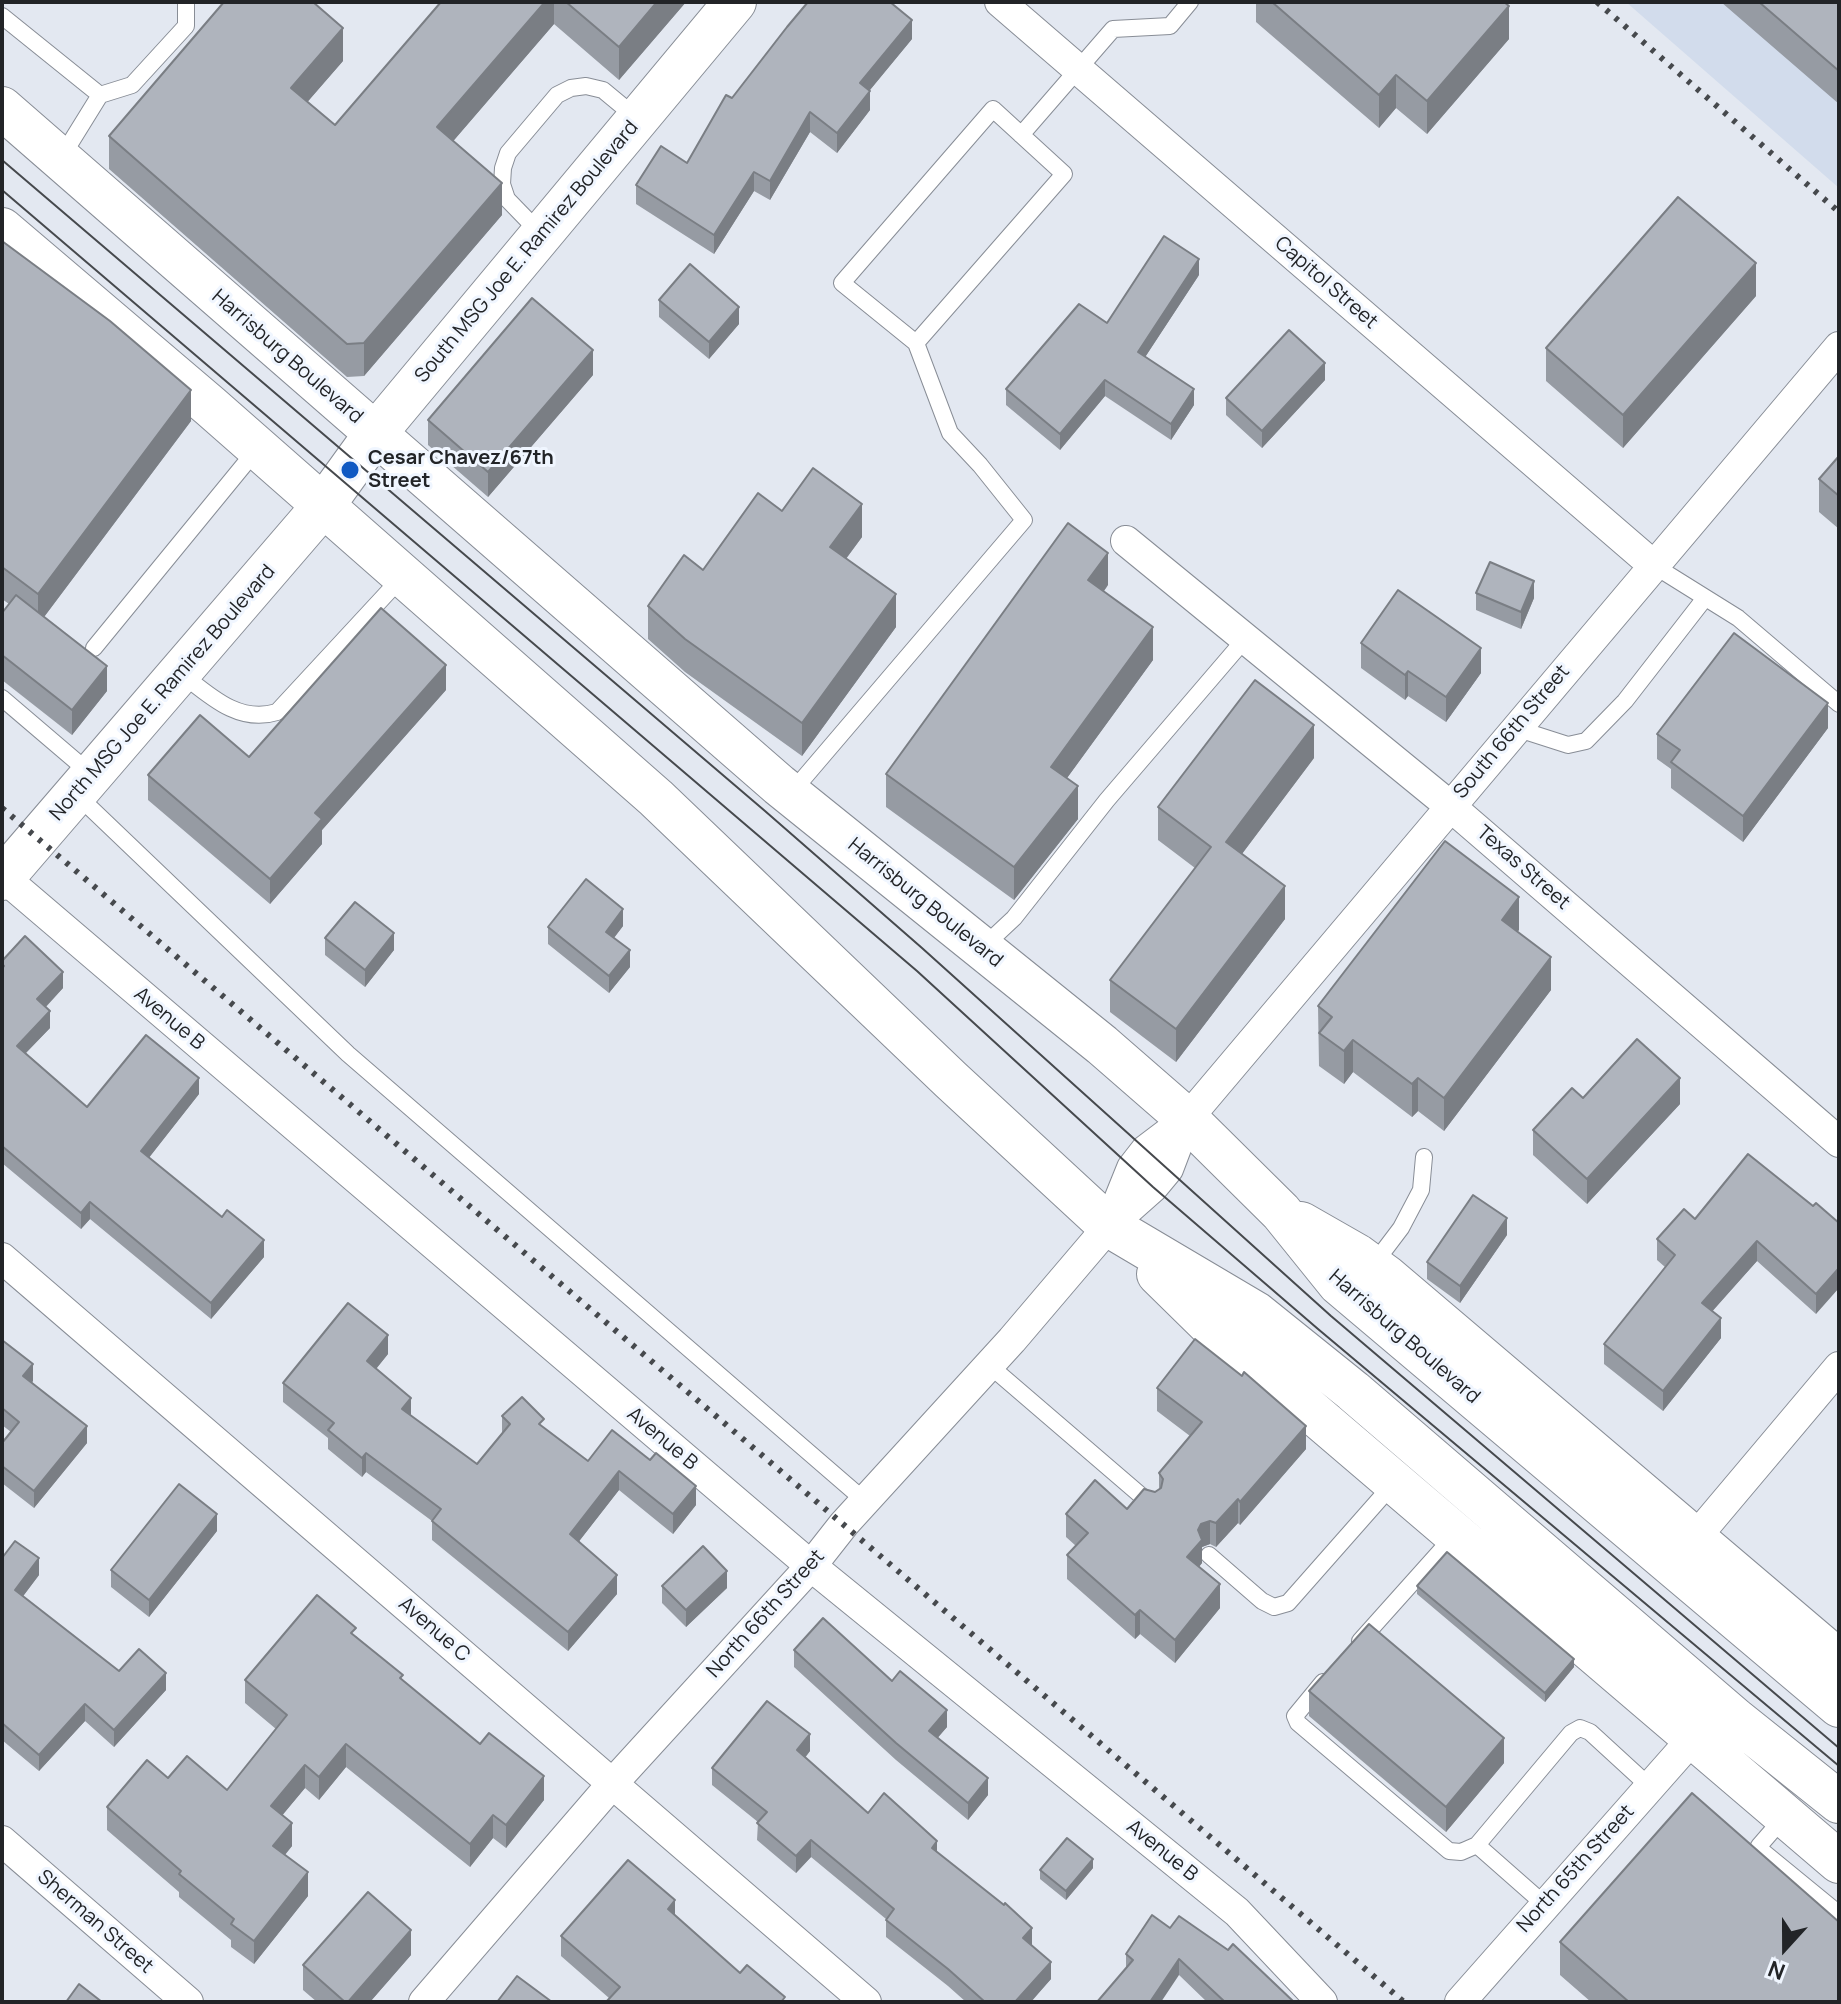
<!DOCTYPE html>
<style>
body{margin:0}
#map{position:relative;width:1841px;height:2004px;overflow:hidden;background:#e3e8f1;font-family:Manrope,sans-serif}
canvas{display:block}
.frame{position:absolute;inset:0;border:4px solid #222427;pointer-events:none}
.north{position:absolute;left:1745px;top:1908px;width:80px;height:80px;-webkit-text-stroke:6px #f0f6ff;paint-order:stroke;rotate:201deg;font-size:22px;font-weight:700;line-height:32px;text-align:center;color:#222427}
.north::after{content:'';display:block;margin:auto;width:28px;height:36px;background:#222427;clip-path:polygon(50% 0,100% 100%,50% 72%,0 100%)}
</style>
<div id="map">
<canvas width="1841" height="2004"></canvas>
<div class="frame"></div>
<div class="north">N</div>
</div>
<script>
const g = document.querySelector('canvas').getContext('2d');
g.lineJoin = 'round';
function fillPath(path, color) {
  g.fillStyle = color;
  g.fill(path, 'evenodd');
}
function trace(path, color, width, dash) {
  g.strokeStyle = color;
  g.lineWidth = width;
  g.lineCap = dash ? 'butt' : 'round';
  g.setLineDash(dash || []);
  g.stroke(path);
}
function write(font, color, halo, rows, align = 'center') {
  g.font = font + ' Manrope,sans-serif';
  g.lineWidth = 6;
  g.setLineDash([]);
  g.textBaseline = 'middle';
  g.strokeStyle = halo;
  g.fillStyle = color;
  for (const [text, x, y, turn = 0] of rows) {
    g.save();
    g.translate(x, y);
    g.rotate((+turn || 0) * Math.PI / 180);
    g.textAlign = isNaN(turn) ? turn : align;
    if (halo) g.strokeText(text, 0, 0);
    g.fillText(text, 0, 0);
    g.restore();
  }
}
fillPath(new Path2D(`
 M1626,2H1839V188Z`), '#d2dcec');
const lane = new Path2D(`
 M2,16L100,95L61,158
 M100,95L132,85L186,26V2
 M993,109L1064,174L916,343L842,283Z
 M1021,135L1113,29L1170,26L1190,2
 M540,233L507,199L502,184L503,168L508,153L557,95L571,88L586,86L603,90L638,119
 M1653,565L1738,618L1839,704
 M94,648L257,449
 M182,674C210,696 239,724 277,712L402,577
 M2,698L91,774
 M1515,728L1568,745L1586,741L1625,701L1705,598
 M791,793L1024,520L980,465L950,433L916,343
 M77,795L348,1054L865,1501
 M982,948L1014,918L1107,800L1245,639
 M1373,1265L1401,1228L1421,1190L1424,1157
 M989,1365L1152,1505
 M1209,1555L1262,1601L1274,1607L1288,1603L1393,1484
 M1360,1641L1454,1536
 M1323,1682L1295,1716L1298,1723L1449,1851L1461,1852L1477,1845
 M1785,1816L1759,1846L1762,1851L1839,1914
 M1544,1904L1477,1845L1571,1733L1580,1728L1590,1732L1650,1787`);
const street = new Path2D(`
 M1000,2L1653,565
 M1126,541L1450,806L1839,1142
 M2,876L811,1566L1237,1912L1322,2002
 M1111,1220L1132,1168L1146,1150L1187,1119L1839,347
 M2,1258L866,2002
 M1695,1538L1839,1367
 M2,1841L188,2002
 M424,2002L612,1784L811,1566L844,1524L1012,1340L1109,1226L1153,1187L1168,1169L1187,1119
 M1460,2002L1694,1737`);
const secondary = new Path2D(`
 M2,108L779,785L1102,1045L1187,1119L1281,1212L1339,1284L1839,1706
 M2,229L210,406L656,798L951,1080L1109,1226L1256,1313L1353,1391L1735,1719L1839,1802
 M2,879L323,506L375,434L735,2
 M1301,1223L1357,1255L1387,1277L1839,1661
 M1158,1274L1210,1325L1839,1862`);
trace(lane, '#888d96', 18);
trace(street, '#888d96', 32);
trace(secondary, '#888d96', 44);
trace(lane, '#fff', 16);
trace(street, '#fff', 30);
trace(secondary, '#fff', 42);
trace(new Path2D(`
 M2,160L765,811L922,948L1331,1316L1839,1748
 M2,190L917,971L1153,1187L1318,1329L1839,1766`), '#46494d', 2);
trace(new Path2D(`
 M1597,2L1839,212
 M2,808L1404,2002`), '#46494d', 6, [4, 8]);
fillPath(new Path2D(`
 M441,2H686L619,80L554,24L453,141L502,215L364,376L347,377L109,169V136L343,61L307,102L335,125Z
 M1256,2H1504L1509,39L1427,134L1396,108L1379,128L1256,22Z
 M1721,2H1839V104Z
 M912,39L870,90V110L837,153L810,132L770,200L754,191L714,254L636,204V185L687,163L732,98Z
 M2,241L191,421L44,617L107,691L72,735L2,680V613L9,604L2,599Z
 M1199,275L1145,357L1194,405L1171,440L1105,396L1060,450L1006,405V389L1107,323Z
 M1756,296L1623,448L1546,381V348Z
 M659,300L739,324L709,359L659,317Z
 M593,375L488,497L428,445V420Z
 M1325,380L1262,448L1226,415V398Z
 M1839,456V529L1819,512V479Z
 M782,511L862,537L846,559L896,627L802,756L685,672L648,639V606L703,570Z
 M1108,585L1104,591L1153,660L1067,778L1078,819L1014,900L886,807V774Z
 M1476,593L1534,598L1521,629L1476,610Z
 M1361,643L1481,673L1446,722L1408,696L1405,700L1361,668Z
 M446,690L322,830V844L270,904L148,800V775L249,757Z
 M1828,728L1743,842L1671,788V769L1657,759V734Z
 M1314,758L1242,854L1285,919L1176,1062L1110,1012V980L1195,868L1158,840V807Z
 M623,926L614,938L630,967L609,993L548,944V927Z
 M1519,930L1517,932L1551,990L1444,1131L1418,1111L1412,1117L1353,1072L1344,1084L1319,1066L1318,1006Z
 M325,938L394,950L365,987L325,955Z
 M2,961L63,988L46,1007L50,1028L26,1053L87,1107L199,1094L149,1157L264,1257L211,1319L90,1219L81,1229L2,1163Z
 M1583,1098L1680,1104L1587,1204L1533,1155V1130Z
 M1813,1206L1839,1223L1816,1314L1757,1261L1712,1311L1721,1338L1663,1411L1604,1364V1344L1665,1267L1657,1260V1239L1695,1219Z
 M1507,1235L1460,1303L1427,1279V1262Z
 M2,1340L33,1381L32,1382L87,1443L34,1508L2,1483V1443L11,1432L2,1425Z
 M388,1354L376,1369L411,1416L477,1464L502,1433V1416L544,1428L588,1461L612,1430L696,1505L673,1534L619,1490L579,1541L617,1594L568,1651L432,1540V1521L366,1472L362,1477L328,1449V1438L283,1402V1383Z
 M1157,1388L1306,1449L1240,1525L1238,1523L1216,1547L1210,1544L1202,1547V1563L1199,1567L1220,1608L1175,1663L1140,1634L1135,1639L1067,1579V1555L1076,1546L1066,1537V1514L1127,1509L1155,1492L1159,1489V1473L1190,1436L1157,1411Z
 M217,1531L149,1617L111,1587V1570Z
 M2,1558L39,1575L23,1596L119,1671L166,1690L114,1747L85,1721L39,1771L2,1740Z
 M662,1586L727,1588L686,1627L662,1603Z
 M1417,1586L1574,1667L1545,1702L1417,1594Z
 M356,1636L403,1680L544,1800L506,1848L493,1838L470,1867L346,1767L319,1800L305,1788L282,1815L292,1846L285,1855L308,1896L254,1964L231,1947V1940L179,1897V1892L107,1830V1807L168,1778L227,1790L276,1729L245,1703V1680Z
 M794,1650L892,1681L947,1727L938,1737L988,1795L968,1820L896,1760L794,1667Z
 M1309,1691L1504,1763L1446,1832L1309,1716Z
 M810,1751L805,1758L868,1813L937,1852L1032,1945L1051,1979L1030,2002H966L948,1986L886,1937V1919L811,1857L796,1873L757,1840L758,1822L712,1785V1768Z
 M1093,1868L1066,1900L1040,1879V1870Z
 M675,1916L740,1973L785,2002L609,1998L561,1956V1936Z
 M1170,1928L1294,2002H1207L1179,1975L1126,1969V1954Z
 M1560,1942L1839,2002H1591L1560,1975Z
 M411,1955L370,2002H317L303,1990V1965Z`), '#969ba3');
fillPath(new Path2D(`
 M545,2H554V24L437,160V127Z
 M657,2H686L619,80V47Z
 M1509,6V39L1427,134V101Z
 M912,20V39L860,102V83Z
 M343,28V61L291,121V88Z
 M1396,75V108L1379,128V95Z
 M870,91V110L837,153V133Z
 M810,112V132L770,200V181Z
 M754,172V191L714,254V235Z
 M502,183V215L364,376V343Z
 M1199,259V275L1138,368V352Z
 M1756,263V296L1623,448V415Z
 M739,307V324L709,359V342Z
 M593,350V375L488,497V472Z
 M1325,363V380L1262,448V431Z
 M1105,380V396L1060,450V434Z
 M1194,389V405L1171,440V424Z
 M191,390V421L38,625V594Z
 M862,504V537L830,580V547Z
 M1108,553V585L1088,613V580Z
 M1534,581V598L1521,629V612Z
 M896,594V627L802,756V723Z
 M1153,627V660L1051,800V767Z
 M1481,648V673L1446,722V697Z
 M446,665V690L322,830V844L270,904V879L315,813Z
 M107,666V691L72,735V710Z
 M1408,671V696L1405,700V675Z
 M1828,703V728L1743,842V816Z
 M1314,725V758L1226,875V842Z
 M1078,786V819L1014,900V867Z
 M1285,886V919L1176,1062V1029Z
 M1519,897V930L1502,953V920Z
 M623,909V926L606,948V932Z
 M394,933V950L365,987V970Z
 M630,950V967L609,993V976Z
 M1551,957V990L1444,1131V1098Z
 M63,972V988L37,1016V999Z
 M50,1011V1028L17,1062V1046Z
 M1353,1040V1072L1344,1084V1051Z
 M199,1078V1094L141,1168V1151Z
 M1418,1078V1111L1412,1117V1084Z
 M1680,1078V1104L1587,1204V1179Z
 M90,1202V1219L81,1229V1213Z
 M1507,1218V1235L1460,1303V1286Z
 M264,1240V1257L211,1319V1303Z
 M1757,1241V1261L1702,1323V1303Z
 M1839,1268V1288L1816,1314V1294Z
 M1721,1318V1338L1663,1411V1391Z
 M388,1335V1354L367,1380V1361Z
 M33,1364V1381L23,1393V1376Z
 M411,1398V1417L402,1409Z
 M87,1426V1443L34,1508V1491Z
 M1306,1426V1449L1240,1525V1502Z
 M366,1453V1472L362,1477V1458Z
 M619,1471V1490L570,1553V1534Z
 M696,1486V1505L673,1534V1514Z
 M1238,1499V1523L1216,1547V1523Z
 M217,1514V1531L149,1617V1600Z
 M1210,1521V1544L1202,1547V1563L1187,1581V1557L1201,1524Z
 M39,1558V1575L15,1607V1590Z
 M727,1571V1588L686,1627V1610Z
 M617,1575V1594L568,1651V1632Z
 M1220,1584V1608L1175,1663V1640Z
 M1140,1610V1634L1135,1639V1615Z
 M1574,1659V1667L1545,1702V1693Z
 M166,1673V1690L114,1747V1730Z
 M85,1704V1721L39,1771V1755Z
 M947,1710V1727L929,1748V1731Z
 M810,1734V1751L797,1767V1750Z
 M1504,1738V1763L1446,1832V1807Z
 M346,1744V1767L319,1800V1777Z
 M305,1765V1788L271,1829V1806Z
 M544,1776V1800L506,1848V1825Z
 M988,1778V1795L968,1820V1803Z
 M493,1815V1838L470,1867V1844Z
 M292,1823V1846L273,1869V1846Z
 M811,1840V1857L796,1873V1856Z
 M937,1841V1858L932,1848Z
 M1093,1859V1868L1066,1900V1891Z
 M308,1872V1896L254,1964V1941Z
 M675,1900V1921L668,1909Z
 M1032,1928V1945L1023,1955V1938Z
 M411,1930V1955L370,2002H348Z
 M1179,1959V1975L1161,2002H1150Z
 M1051,1962V1979L1031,2002H1015Z`), '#7a7e84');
const building = new Path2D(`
 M224,2H313L343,28L291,88L335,125L441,2H545L437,127L502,183L364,343L347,344L109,136Z
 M566,2H657L619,47Z
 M808,2H890L912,20L860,83L870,91L837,133L810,112L770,181L754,172L714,235L636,185L661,146L687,163L726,95L732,98L787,27Z
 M1272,2H1504L1509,6L1427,101L1396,75L1379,95Z
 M1759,2H1839V71Z
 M1678,197L1756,263L1623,415L1546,348Z
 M1164,236L1199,259L1138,352L1194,389L1171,424L1105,380L1060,434L1006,389L1079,304L1107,323Z
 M2,241L110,321L191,390L38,594L2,567Z
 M690,264L739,307L709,342L659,300Z
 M532,298L593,350L488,472L428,420Z
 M1289,330L1325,363L1262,431L1226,398Z
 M1839,456V496L1819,479Z
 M813,468L862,504L830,547L896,594L802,723L685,639L648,606L684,555L703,570L758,493L782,511Z
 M1068,523L1108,553L1088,580L1153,627L1051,767L1078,786L1014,867L886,774Z
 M1490,562L1534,581L1521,612L1476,593Z
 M1398,590L1481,648L1446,697L1408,671L1405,675L1361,643Z
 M16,595L107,666L72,710L2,655V613Z
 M381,608L446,665L315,813L322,819L270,879L148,775L200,715L249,757Z
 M1734,633L1828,703L1743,816L1671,762L1680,750L1657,734Z
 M1255,680L1314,725L1226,842L1285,886L1176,1029L1110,980L1211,847L1158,807Z
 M1445,841L1519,897L1502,920L1551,957L1444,1098L1418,1078L1412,1084L1353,1040L1344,1051L1319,1033L1332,1017L1318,1006Z
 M586,879L623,909L606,932L630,950L609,976L548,927Z
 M355,902L394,933L365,970L325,938Z
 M25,936L63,972L37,999L50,1011L17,1046L87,1107L146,1035L199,1078L141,1151L222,1217L227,1210L264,1240L211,1303L90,1202L81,1213L2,1146V969L4,966L2,964V961Z
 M1637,1039L1680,1078L1587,1179L1533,1130L1572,1088L1583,1098Z
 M1748,1154L1813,1206L1816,1203L1839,1223V1268L1816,1294L1757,1241L1702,1303L1721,1318L1663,1391L1604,1344L1675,1255L1657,1239L1684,1209L1695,1219Z
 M1473,1195L1507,1218L1460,1286L1427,1262Z
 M348,1303L388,1335L367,1361L411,1398L402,1409L477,1464L510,1424L502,1416L522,1397L544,1419L539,1424L588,1461L612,1430L650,1460L656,1453L696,1486L673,1514L619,1471L570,1534L617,1575L568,1632L432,1521L441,1509L366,1453L362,1458L328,1430L334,1423L283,1383Z
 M1195,1339L1242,1376L1244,1372L1306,1426L1240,1502L1238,1499L1216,1523L1210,1521L1201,1524L1198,1530L1202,1540L1187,1557L1220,1584L1175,1640L1140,1610L1135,1615L1067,1555L1088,1533L1066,1514L1095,1480L1127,1509L1144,1489L1155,1492L1161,1488L1163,1479L1159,1473L1202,1422L1157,1388Z
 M2,1340L33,1364L23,1376L87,1426L34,1491L2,1466V1443L19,1422L2,1408Z
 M179,1484L217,1514L149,1600L111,1570Z
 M15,1541L39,1558L15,1590L119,1671L139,1649L166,1673L114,1730L85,1704L39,1755L2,1723V1558Z
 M703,1546L727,1571L686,1610L662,1586Z
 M1447,1552L1574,1659L1545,1693L1417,1586Z
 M317,1595L356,1628L351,1633L403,1675L400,1678L480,1744L489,1733L544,1776L506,1825L493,1815L470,1844L346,1744L319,1777L305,1765L271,1806L292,1823L273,1846L308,1872L254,1941L231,1924L234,1919L179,1874L181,1871L107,1807L147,1760L168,1778L187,1756L227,1790L287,1715L245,1680Z
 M823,1618L892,1681L900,1671L947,1710L929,1731L988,1778L968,1803L896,1743L794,1650Z
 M1369,1624L1504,1738L1446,1807L1309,1691Z
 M767,1701L810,1734L797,1750L868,1813L884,1793L937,1841L932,1848L1004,1905L1005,1903L1032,1928L1023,1938L1051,1962L1015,2002H985L948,1969L886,1920L894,1909L811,1840L796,1856L757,1823L767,1812L712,1768Z
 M1692,1793L1839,1922V2002H1629L1560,1942Z
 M1067,1838L1093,1859L1066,1891L1040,1870Z
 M628,1860L675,1900L668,1909L740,1973L747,1965L785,1997L781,2002H606L620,1987L561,1936Z
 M368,1892L411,1930L348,2002H345L303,1965Z
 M1152,1915L1170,1928L1179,1916L1228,1950L1233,1944L1294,2002H1225L1179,1959L1150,2002H1097L1133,1960L1126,1954Z
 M517,1976L552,2002H497Z
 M79,1984L102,2002H66Z`);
fillPath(building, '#afb4bd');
trace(building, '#7a7e84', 2);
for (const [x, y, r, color] of [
 [350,470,10,"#0f59c3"]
]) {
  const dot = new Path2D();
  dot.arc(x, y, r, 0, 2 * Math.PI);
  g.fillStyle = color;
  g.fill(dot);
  trace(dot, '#f0f6ff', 3);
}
write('20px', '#222427', '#f0f6ff', [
 ["South MSG Joe E. Ramirez Boulevard",527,252,-50],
 ["Capitol Street",1326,283,41],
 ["Harrisburg Boulevard",287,357,41],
 ["North MSG Joe E. Ramirez Boulevard",163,693,-49],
 ["South 66th Street",1512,732,-50],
 ["Texas Street",1523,868,41],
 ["Harrisburg Boulevard",925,903,39],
 ["Avenue B",169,1019,40],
 ["Harrisburg Boulevard",1404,1337,41],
 ["Avenue B",662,1439,40],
 ["North 66th Street",766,1614,-48],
 ["Avenue C",434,1630,41],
 ["Avenue B",1162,1851,39],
 ["North 65th Street",1576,1869,-48],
 ["Sherman Street",95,1922,41]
]);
write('bold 20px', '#222427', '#f0f6ff', [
 ["Cesar Chavez/67th",368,458],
 ["Street",368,481]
], 'left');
</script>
